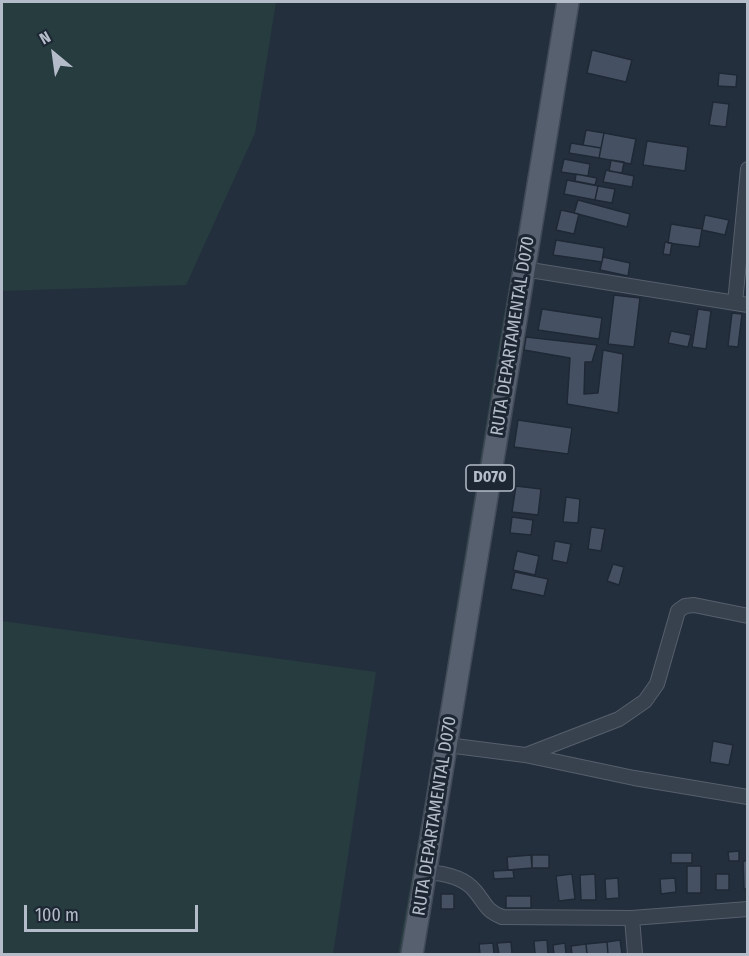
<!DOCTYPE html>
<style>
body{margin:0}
#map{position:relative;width:749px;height:956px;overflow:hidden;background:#242f3e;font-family:"Fira Sans Condensed",sans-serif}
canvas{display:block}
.frame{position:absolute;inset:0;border:3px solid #b4bcc9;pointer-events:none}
.north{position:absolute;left:24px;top:24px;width:60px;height:60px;-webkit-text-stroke:4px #1d2633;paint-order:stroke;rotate:331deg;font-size:16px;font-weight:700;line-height:24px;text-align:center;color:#b4bcc9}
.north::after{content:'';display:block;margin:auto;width:21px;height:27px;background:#b4bcc9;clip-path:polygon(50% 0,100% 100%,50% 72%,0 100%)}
.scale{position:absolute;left:24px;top:905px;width:174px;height:27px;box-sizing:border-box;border:3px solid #b4bcc9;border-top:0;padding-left:8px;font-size:18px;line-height:21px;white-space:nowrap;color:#b4bcc9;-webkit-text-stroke:4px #1d2633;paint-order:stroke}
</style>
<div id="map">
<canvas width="749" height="956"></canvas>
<div class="frame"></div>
<div class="north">N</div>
<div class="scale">100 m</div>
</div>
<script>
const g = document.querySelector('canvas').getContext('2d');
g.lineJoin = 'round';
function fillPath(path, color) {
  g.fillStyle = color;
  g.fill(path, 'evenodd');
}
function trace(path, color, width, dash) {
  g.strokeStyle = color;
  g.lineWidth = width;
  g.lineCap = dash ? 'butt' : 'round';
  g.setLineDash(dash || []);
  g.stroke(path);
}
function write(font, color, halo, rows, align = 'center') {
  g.font = font + ' "Fira Sans Condensed",sans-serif';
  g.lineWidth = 6;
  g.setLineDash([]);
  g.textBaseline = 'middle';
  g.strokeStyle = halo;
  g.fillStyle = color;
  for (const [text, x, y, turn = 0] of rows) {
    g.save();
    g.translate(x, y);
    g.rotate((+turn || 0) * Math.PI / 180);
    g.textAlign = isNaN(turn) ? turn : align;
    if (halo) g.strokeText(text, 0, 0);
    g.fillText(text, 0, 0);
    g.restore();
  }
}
fillPath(new Path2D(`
 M2,2H276L255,133L186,285L2,291Z
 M556,2H561L405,954H398L437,734L453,626L501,330L532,159Z
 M2,621L376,672L333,954H2Z`), '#263c3f');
const building = new Path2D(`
 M592,50L632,60L626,82L587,73Z
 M719,73L737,75L736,87L718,86Z
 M713,102L729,104L726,127L709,125Z
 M586,130L604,133L601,148L583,145Z
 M604,133L636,139L631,164L599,158Z
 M647,141L688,147L685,171L643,165Z
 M571,143L601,148L599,158L569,153Z
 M564,159L590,164L588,176L561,172Z
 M611,160L624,162L622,173L609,171Z
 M606,170L634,176L632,187L603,182Z
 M576,174L597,178L595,185L575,181Z
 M567,180L598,186L595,200L564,194Z
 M598,186L615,189L612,203L595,200Z
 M578,200L630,214L627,227L574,213Z
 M561,210L579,214L574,234L556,230Z
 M705,215L729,220L725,235L702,230Z
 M671,224L702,229L699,247L668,243Z
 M556,240L604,248L602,262L553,255Z
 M665,242L672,243L670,255L663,254Z
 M603,257L630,263L628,276L600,270Z
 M614,295L640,298L634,347L608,344Z
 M542,309L602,318L599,339L538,330Z
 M698,309L711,311L706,349L692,347Z
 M732,313L742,314L738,347L728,346Z
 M671,331L691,335L688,347L668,343Z
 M526,337L597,345L592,362H585L584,394L598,393L603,350L623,354L618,413L567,404L570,358L524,350Z
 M518,420L572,428L568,454L514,447Z
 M516,486L541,489L538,515L512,512Z
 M566,497L580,499L578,523L563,522Z
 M512,517L533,520L531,535L510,533Z
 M591,527L605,529L601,551L588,549Z
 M555,541L571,544L567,563L552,560Z
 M517,551L539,556L535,575L513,570Z
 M613,564L624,567L619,585L607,581Z
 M515,572L548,579L544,596L511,589Z
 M713,741L733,745L729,765L710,762Z
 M739,851V861H729L728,852Z
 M671,853H692V863H671Z
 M531,855L532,868L508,870L507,857Z
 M532,855H549V868H532Z
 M743,861H748V889H744Z
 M687,866H701V893H687Z
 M513,870L514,878L494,879L493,871Z
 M572,874L575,899L559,901L556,876Z
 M595,874L596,900H581L580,875Z
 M716,874H729V890H716Z
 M618,878L619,898L606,899L605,879Z
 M675,878L676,892L661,894L660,879Z
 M441,894H454V909H441Z
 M506,896H531V908H506Z
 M547,940L548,954H535L534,941Z
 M620,940L622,954H608L607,942Z
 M511,942L512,954H499L497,943Z
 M607,942L608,954H587L586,944Z
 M493,943L494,954H480L479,944Z
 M565,943L566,954H554L553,945Z
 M586,944L587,954H572L571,946Z`);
fillPath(building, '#455162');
trace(building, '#1f2835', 1.5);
const minor = new Path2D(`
 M524,269L748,305
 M735,303L748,169
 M447,745L525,755L634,778L748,797
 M526,755L619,719L645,701L657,684L678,611L685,606L694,605L748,616
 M426,872C442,873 464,877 475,891C486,904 485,910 502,917L632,918L748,909
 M632,918L635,954`);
const primary = new Path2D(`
 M412,954L568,2`);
trace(minor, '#565f6c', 16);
trace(primary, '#414a57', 24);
trace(minor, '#38414e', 14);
trace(primary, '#56606e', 21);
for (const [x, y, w] of [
 [490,478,48]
]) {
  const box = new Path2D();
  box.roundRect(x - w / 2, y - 13, w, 26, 4.5);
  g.fillStyle = '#1d2633';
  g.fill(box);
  trace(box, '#b4bcc9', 1.5);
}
write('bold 16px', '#b4bcc9', null, [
 ["D070",490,478]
]);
write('18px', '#b4bcc9', '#1d2633', [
 ["RUTA DEPARTAMENTAL D070",513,336,-81],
 ["RUTA DEPARTAMENTAL D070",435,816,-81]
]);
</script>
